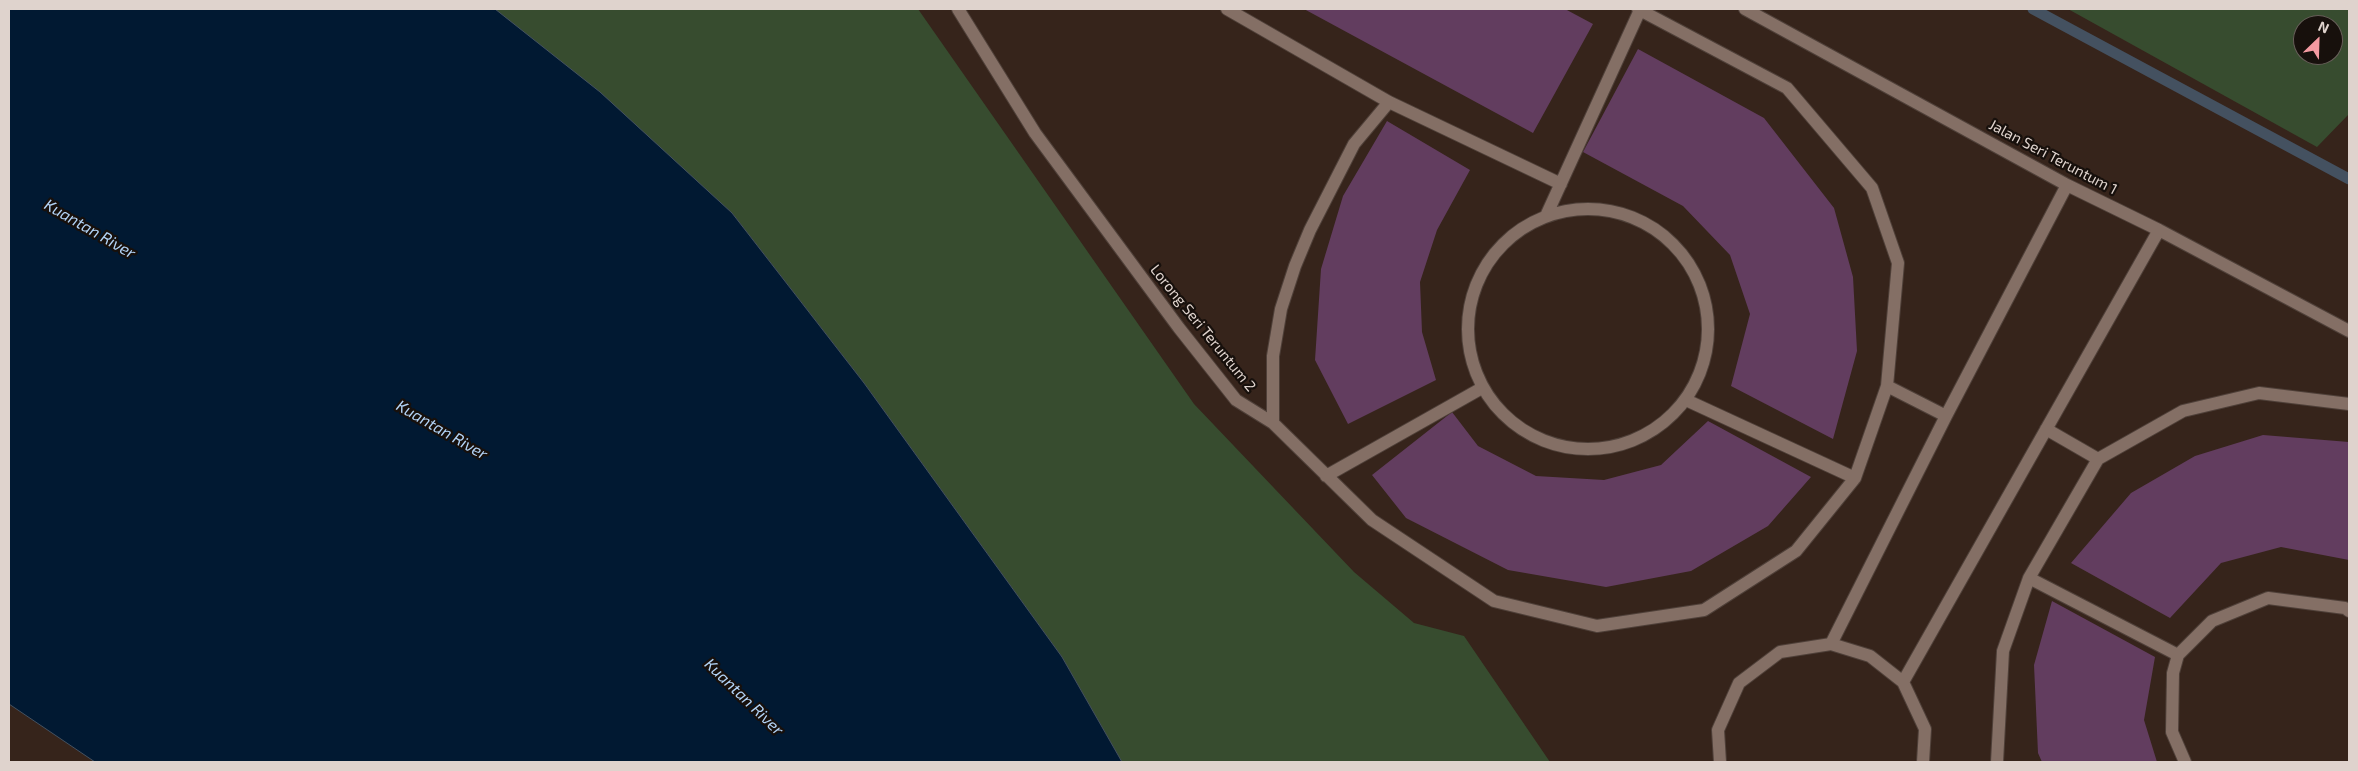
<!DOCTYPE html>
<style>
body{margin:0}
#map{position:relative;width:2358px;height:771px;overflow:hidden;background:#36241b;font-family:"Exo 2",sans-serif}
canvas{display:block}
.frame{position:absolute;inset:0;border:10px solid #dfd3cd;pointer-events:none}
.north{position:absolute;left:2293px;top:15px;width:50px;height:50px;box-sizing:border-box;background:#17100c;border:1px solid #675e59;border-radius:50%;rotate:24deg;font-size:14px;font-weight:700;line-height:20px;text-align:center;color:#dfd3cd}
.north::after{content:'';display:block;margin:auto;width:18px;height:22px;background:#f49aa1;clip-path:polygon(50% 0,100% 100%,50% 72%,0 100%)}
</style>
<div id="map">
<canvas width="2358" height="771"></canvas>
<div class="frame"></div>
<div class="north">N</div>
</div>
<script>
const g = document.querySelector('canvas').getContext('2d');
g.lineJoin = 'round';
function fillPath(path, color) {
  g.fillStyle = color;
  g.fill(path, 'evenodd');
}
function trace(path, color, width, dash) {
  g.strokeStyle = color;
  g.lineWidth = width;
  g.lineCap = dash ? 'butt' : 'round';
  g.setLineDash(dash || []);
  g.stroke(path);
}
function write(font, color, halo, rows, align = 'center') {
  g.font = font + ' "Exo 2",sans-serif';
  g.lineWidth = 4.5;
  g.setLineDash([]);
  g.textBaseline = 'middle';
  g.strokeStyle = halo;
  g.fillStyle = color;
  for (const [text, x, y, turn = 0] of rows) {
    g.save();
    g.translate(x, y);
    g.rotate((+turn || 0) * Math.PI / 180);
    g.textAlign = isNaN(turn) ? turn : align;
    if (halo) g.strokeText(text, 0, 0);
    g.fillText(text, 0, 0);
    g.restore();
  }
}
fillPath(new Path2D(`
 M495,9H918L1194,404L1354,572L1414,623L1464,636L1550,762H1122L1062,657L864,383L732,213Z
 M2068,9H2349V114L2317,147ZM2303,25H2333V55H2303Z`), '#374c2f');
const water = new Path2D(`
 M9,9H495L600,92L732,213L864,383L1062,657L1122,762H95L9,704Z`);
fillPath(water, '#011932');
trace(water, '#445160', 1);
trace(new Path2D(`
 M2033,9L2349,179`), '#445160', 11);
fillPath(new Path2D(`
 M1304,9H1565L1593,24L1533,133Z
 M1638,49L1764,118L1834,208L1853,277L1857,351L1833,439L1731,386L1750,314L1730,255L1683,206L1583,152Z
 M1387,121L1470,170L1437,230L1420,282L1422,332L1436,380L1348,424L1315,360L1321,269L1343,196Z
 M1452,412L1478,446L1536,476L1604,480L1661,465L1708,421L1811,477L1768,526L1691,571L1606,587L1508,570L1406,518L1372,475Z
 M2263,435L2349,442V560L2281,547L2221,563L2170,618L2071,563L2131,493L2195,456Z
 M2052,601L2155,657L2144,720L2157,762H2042L2038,753L2034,665Z`), '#623d5f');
const minor = new Path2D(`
 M958,9L1035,133L1179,328L1236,400L1273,423L1372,520L1494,601L1597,626L1704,610L1796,551L1855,478L1887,386L1898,263L1872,188L1787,88L1638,9
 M1227,9L1389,102L1561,184
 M1745,9L2067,185L2159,230L2349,331
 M1468 329a120 120 0 1 1 240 0a120 120 0 1 1-240 0Z
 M1546,216L1640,10
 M1887,386L1946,416
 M1686,400L1855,478
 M1273,423V356L1281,309L1295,266L1310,230L1354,144L1389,102
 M2046,429L2098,459
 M1326,476L1482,388
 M2029,578L2178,655
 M1831,644L1946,416L2067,185
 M1903,682L2159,230
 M1720,762L1718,730L1739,683L1780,652L1831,644L1870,656L1903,682L1925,729L1923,762
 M1997,762L2003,651L2029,578L2098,459L2183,411L2259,393L2349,404
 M2185,762L2172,732L2173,673L2178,655L2212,621L2268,598L2345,608L2349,611`);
trace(minor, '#4f4039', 14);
trace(minor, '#846f65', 12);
write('15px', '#dfd3cd', '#17100c', [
 ["Jalan Seri Teruntum 1",2053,157,28],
 ["Lorong Seri Teruntum 2",1203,328,51]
]);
write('italic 16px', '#b2d3f6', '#17100c', [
 ["Kuantan River",90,229,30],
 ["Kuantan River",442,430,30],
 ["Kuantan River",744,697,44]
]);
</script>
